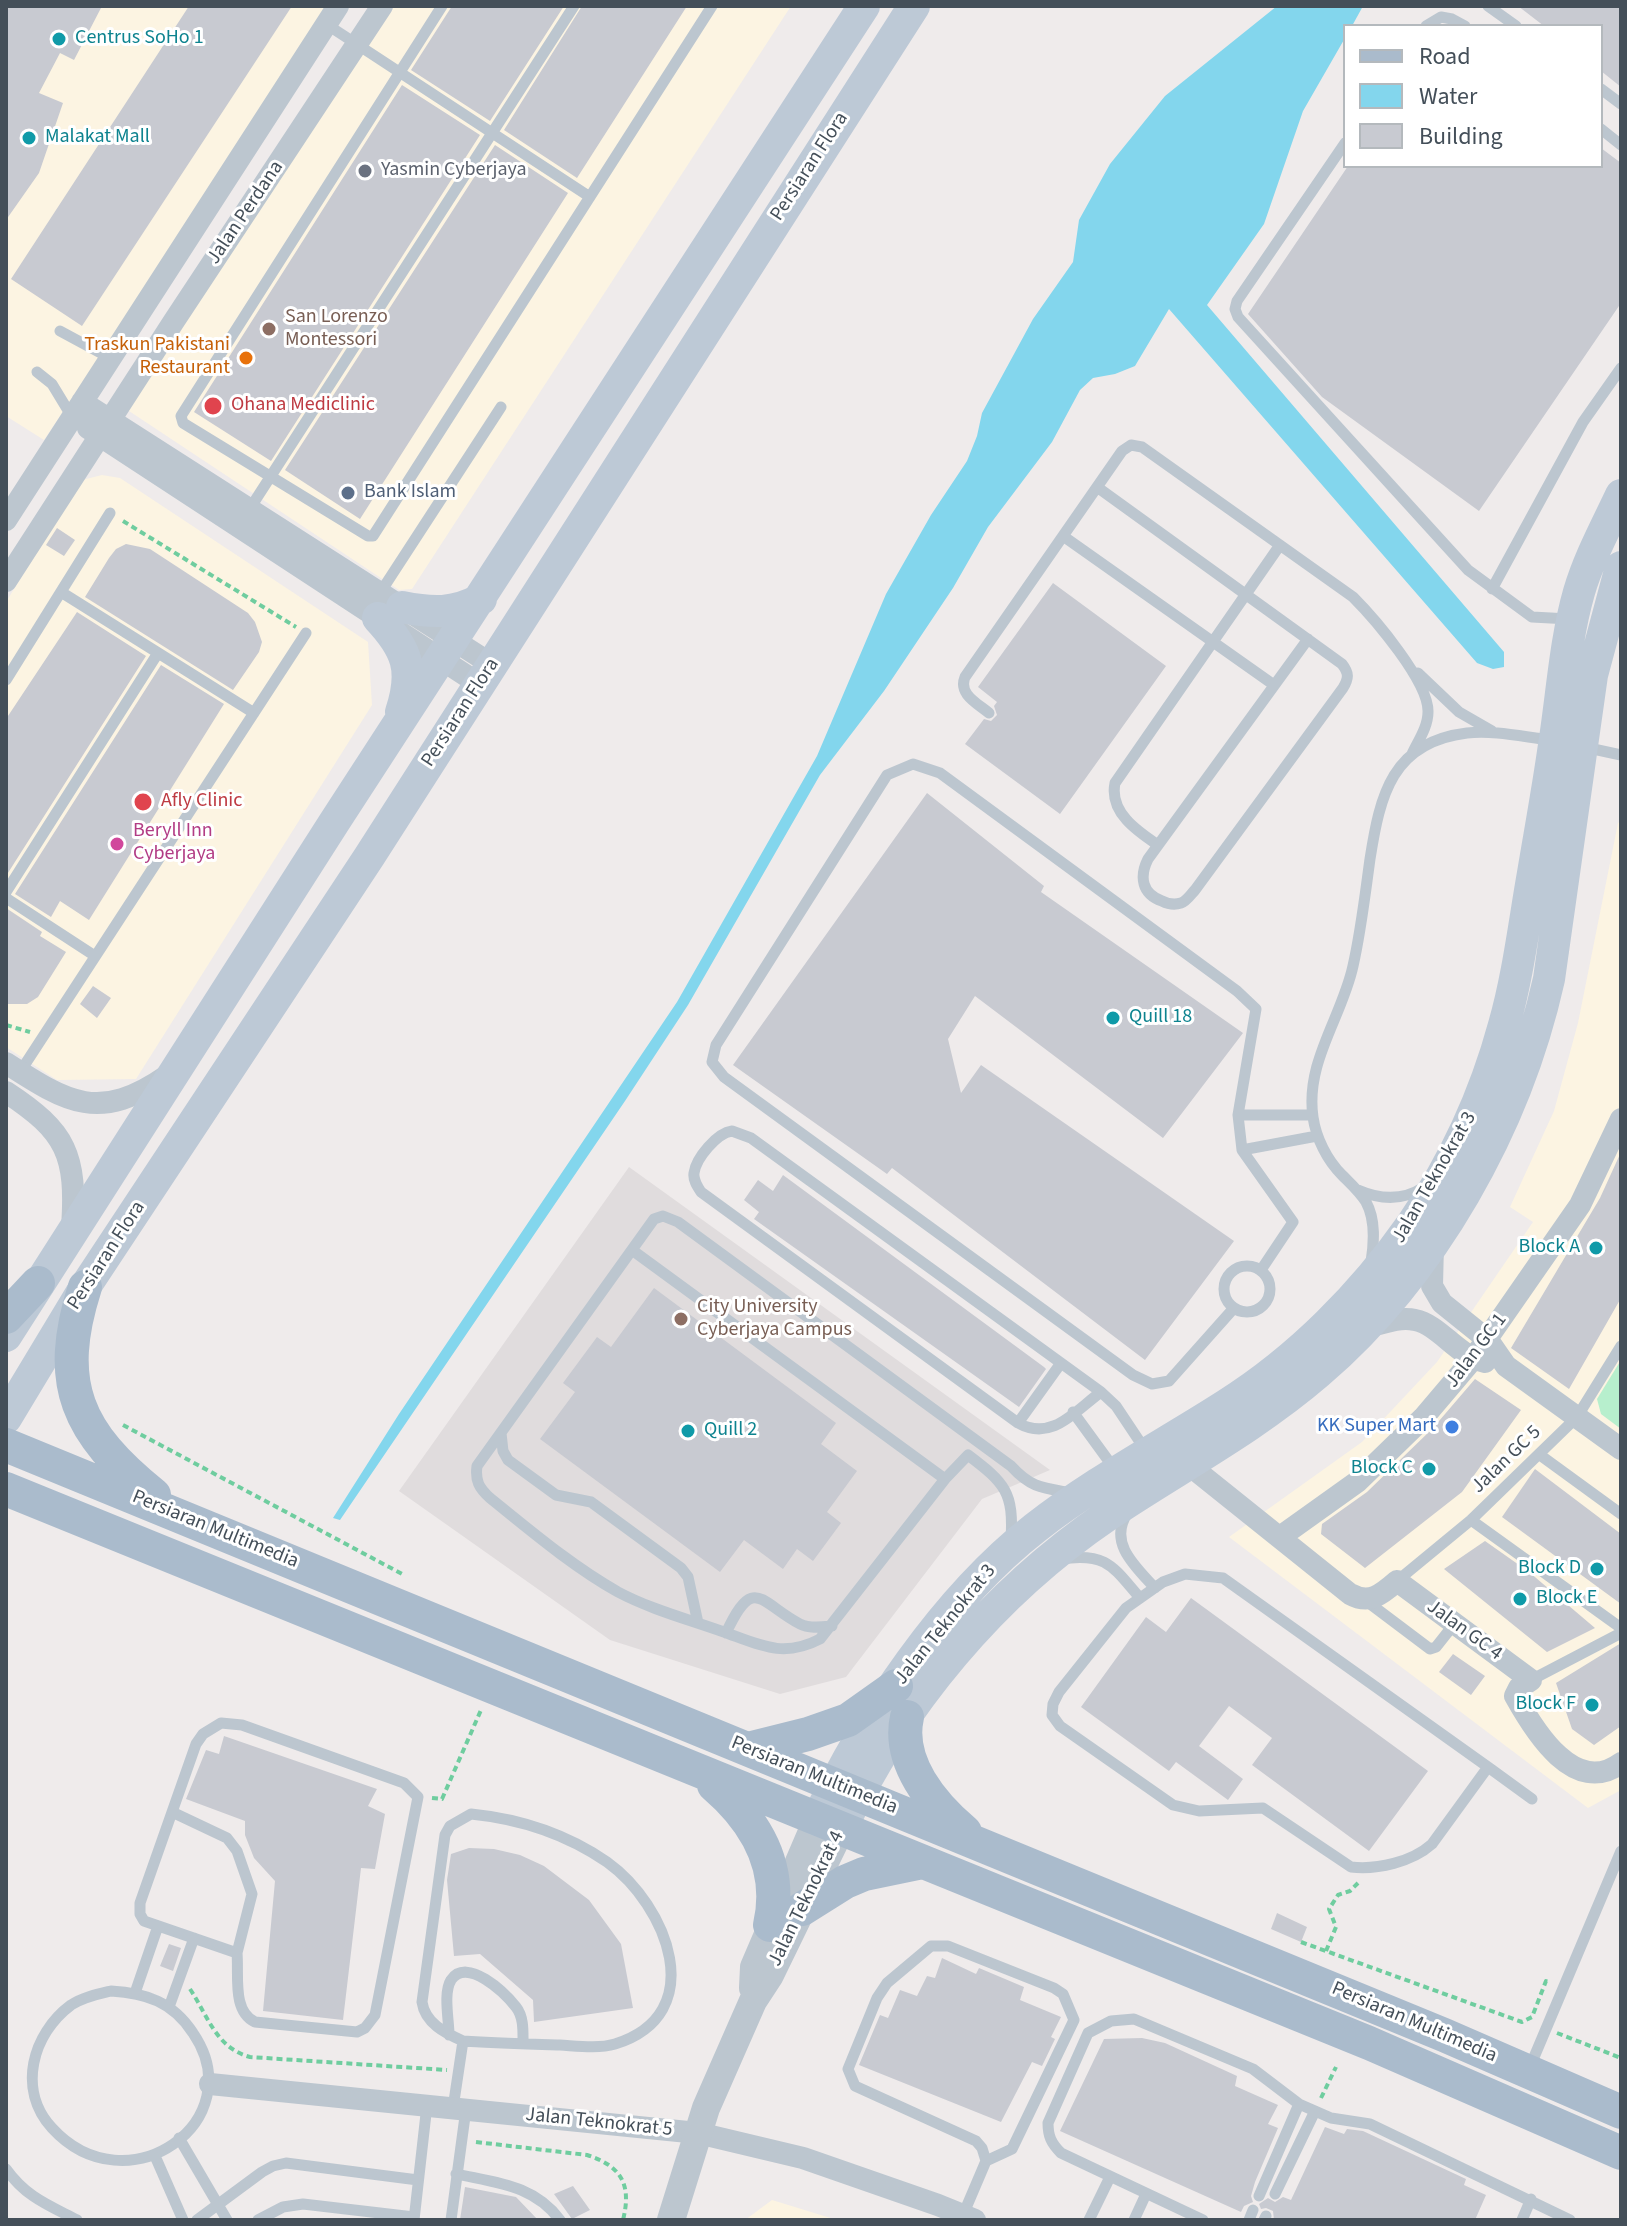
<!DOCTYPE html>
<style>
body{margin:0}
#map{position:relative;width:1627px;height:2226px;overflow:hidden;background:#efebeb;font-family:"Source Sans 3",sans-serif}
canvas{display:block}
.frame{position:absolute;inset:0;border:8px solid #444f59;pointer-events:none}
.legend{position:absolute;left:1343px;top:24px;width:260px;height:144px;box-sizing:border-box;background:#fff;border:2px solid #b4b9bd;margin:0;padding:10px 14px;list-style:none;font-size:24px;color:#444f59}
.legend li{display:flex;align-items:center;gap:16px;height:40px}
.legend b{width:40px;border:2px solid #b4b9bd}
</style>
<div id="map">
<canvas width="1627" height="2226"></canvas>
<div class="frame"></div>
<ul class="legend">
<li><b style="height:10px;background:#abc"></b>Road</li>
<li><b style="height:22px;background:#83d6ed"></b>Water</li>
<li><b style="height:22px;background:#c8cad1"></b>Building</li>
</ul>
</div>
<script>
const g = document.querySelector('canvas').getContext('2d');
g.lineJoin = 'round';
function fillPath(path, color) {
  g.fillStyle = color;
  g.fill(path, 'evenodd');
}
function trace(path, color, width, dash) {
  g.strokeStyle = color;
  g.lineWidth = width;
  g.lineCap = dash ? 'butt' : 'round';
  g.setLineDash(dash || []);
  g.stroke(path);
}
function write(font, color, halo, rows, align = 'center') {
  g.font = font + ' "Source Sans 3",sans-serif';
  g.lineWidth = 6;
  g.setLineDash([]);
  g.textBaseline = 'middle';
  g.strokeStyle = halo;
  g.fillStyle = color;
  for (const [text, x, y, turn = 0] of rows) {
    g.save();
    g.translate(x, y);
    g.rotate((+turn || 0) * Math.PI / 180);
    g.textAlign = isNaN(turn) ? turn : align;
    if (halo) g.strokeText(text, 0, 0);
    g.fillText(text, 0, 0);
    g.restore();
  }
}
fillPath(new Path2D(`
 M6,6H333L44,440L6,416Z
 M383,6H791L412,589L399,590L123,407Z
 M102,475L120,478L368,642L372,705L136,1079L57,1080L6,1047V602L82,480Z
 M1621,821V1790L1588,1808L1229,1537L1362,1442L1437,1362L1533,1222L1510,1207L1554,1111L1578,1023L1618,823Z
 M772,2200L837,2220H745Z`), '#fcf4e2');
fillPath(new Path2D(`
 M629,1167L1050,1470L982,1499L846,1677L780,1694L610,1640L399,1491Z`), '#e0dcdd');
fillPath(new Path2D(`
 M1621,1360V1429L1601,1414L1597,1399Z`), '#b7efcd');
fillPath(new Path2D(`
 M1277,6H1363L1352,26H1345V38L1303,111L1264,224L1207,305L1504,652V667L1493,669L1477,663L1169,309L1135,366L1115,374L1093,378L1080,390L1052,442L988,527L953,588L884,691L820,775L688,1005L625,1101L340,1520L333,1518L399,1414L677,1002L817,756L886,594L931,515L967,461L977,436L982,413L1033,319L1073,262L1079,220L1110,164L1165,96Z`), '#83d6ed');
fillPath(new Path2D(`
 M6,6H102L74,60L60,53L39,93L63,103L39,173L6,220Z
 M189,6H292L82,326L11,279Z
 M452,6H564L490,121L411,70Z
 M582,6H687L577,178L504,130Z
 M1518,6H1621V87L1601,71V26H1544Z
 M402,85L480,135L271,461L194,412Z
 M495,145L568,193L360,519L285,470Z
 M1601,148L1621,163V303L1479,511L1322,397L1248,314L1348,166H1601Z
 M57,528L75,540L64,556L46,545Z
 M126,544L150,549L248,613L255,622L262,642L259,652L233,690L85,597L109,558L116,549Z
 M1053,583L1166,666L1060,814L965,744L984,719L991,721L997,715L994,706L997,702L978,687Z
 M77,612L146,656L6,876V719Z
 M161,665L224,704L89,920L60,901L51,917L15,894Z
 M927,793L1044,886L1041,892L1243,1033L1163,1138L975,996L948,1039L961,1093L981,1065L1234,1241L1145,1360L892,1168L887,1174L733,1065Z
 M6,908L42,932L40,936L66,952L38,997L27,1004H6Z
 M93,986L111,998L97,1018L80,1004Z
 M1621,1152V1298L1569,1389L1511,1348L1600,1198Z
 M783,1175L1044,1367L1046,1369L1019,1407L754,1219L759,1212L744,1200L758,1180L773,1191Z
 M654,1288L836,1423L821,1444L857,1471L827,1512L841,1523L813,1561L797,1549L783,1569L744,1540L720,1572L540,1439L575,1392L563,1383L597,1337L611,1347Z
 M1475,1379L1521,1410L1462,1492L1365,1568L1321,1534L1322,1524L1367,1492L1433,1428Z
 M1535,1469L1621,1534V1604L1502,1517Z
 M1485,1541L1529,1572L1595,1628L1547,1652L1444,1569Z
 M1191,1598L1428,1771L1369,1851L1252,1765L1272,1738L1229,1706L1199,1746L1243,1779L1228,1800L1176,1762L1169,1771L1081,1707L1146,1617L1166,1632Z
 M1621,1643V1726L1594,1745L1572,1729L1556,1683Z
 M1453,1654L1485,1676L1471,1695L1439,1672Z
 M224,1736L377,1789L368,1806L385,1814L375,1869L361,1868L343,2020L263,2011L275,1881L254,1858L245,1835V1821L186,1799L206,1750L219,1754Z
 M469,1848L494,1849L520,1855L544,1866L589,1900L621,1944L633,2008L534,2022L533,2000L480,1954L454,1956L447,1880L451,1854Z
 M1277,1913L1307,1927L1301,1942L1271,1929Z
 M169,1944L181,1948L173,1971L160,1966Z
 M942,1958L976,1974L979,1968L1024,1987L1020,2000L1061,2017L1051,2037L1055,2039L1042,2066L1032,2062L1001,2122L859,2065L880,2015L888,2018L900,1990L917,1996L927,1976L935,1978Z
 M1142,2038L1165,2043L1237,2076L1235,2086L1278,2105L1268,2124L1278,2128L1255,2182L1251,2196L1253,2202L1244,2206L1241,2212L1060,2131L1104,2039Z
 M1325,2127L1344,2134L1347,2129L1363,2131L1466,2179L1464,2185L1486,2195L1475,2220H1274L1273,2211L1266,2208L1261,2209L1259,2204L1268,2198L1275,2202L1283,2197L1291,2200Z
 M573,2186L590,2210L572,2219L554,2194Z
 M465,2187L516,2197L538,2220H460Z`), '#c8cad1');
trace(new Path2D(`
 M123,521L296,627
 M6,1025L30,1032
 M123,1425L404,1575
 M432,1798L442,1799L481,1710
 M1301,1942L1522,2022L1532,2017L1546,1981L1550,1983
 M1326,1951L1336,1927L1329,1909L1338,1895L1350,1891L1358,1883
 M190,1989C208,2016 216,2048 250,2057L447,2070
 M1557,2033L1621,2058
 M1321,2098L1336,2067
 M476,2142L587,2155C621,2166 632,2184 623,2220`), '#6fcd9f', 4, [6, 4]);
trace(new Path2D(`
 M442,6L181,416L183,423L368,536H373L712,6
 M1488,6L1516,26
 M326,24L590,197
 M1426,26L1441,17L1452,19L1465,26
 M1601,89L1621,104
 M1601,129L1621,145
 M1345,143L1237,301L1235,309L1238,317L1468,570L1532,617L1569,619
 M60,331L110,358
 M37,372L52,384L72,417
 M1097,487L1342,664C1349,673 1349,678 1343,688L1195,890C1191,894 1187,901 1181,903C1175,905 1168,904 1162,901C1142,894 1139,877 1148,859L1308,639
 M247,513L574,6
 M1063,536L1274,685
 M1492,589L1583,422L1621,368
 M61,592L254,713
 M380,593L501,407
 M1418,673L1459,712L1492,731
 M6,680L110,513
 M989,713C977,703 958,694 965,677L1122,451L1131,445L1142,447L1353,597C1374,618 1429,682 1428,712C1428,727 1418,741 1412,754
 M1584,747L1621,755
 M1158,845C1137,831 1109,812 1115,783L1280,545
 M6,892L158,653
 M6,898L95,956
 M20,1072L306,633
 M1238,1115H1312
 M732,1131L751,1138L1101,1392C1075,1411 1052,1442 1018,1423L701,1192C697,1186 693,1180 694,1173C696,1158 717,1133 732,1131Z
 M1242,1150L1317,1136
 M1358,1190C1381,1200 1403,1201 1424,1187
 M632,1250L945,1479
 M1371,1262C1374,1243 1376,1220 1366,1202C1360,1192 1351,1184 1342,1175C1327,1160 1316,1138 1313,1117C1305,1062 1342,1017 1353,966C1361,931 1365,895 1370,859C1380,795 1392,742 1467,733C1494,730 1524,737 1551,740
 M1224 1289a23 23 0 1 1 46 0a23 23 0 1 1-46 0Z
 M1234,1308L1169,1381L1152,1384L1133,1375L724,1077L712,1062L716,1045L887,775L913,764L940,773L1237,991L1256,1009L1238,1115L1242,1150L1293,1222L1261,1270
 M1101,1392L1116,1406L1146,1451
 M1073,1412L1116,1471
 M1018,1423L1061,1363
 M501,1433L503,1451L508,1460L556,1495L591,1502L681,1568L688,1577L698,1623
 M1540,1455L1621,1514
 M1127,1514C1108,1543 1136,1567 1155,1588
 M1471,1520L1621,1628
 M1011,1540C1014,1492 1005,1483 968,1455L945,1479L820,1639C782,1659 758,1644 721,1631C687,1619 650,1609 618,1592C572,1566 531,1531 490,1498C479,1488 475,1481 477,1466L654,1219L663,1216L678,1222L1011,1466C1032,1489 1044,1488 1073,1493
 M1061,1559C1107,1552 1113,1567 1140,1598
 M1185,1574L1223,1578L1488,1767L1432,1844C1412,1862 1377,1870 1351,1867L1263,1808L1199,1811L1173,1805L1060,1726L1052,1715L1053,1704L1059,1692L1126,1608L1163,1582Z
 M1397,1581L1471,1520L1577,1417L1621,1346
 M1365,1600L1430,1649L1436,1647L1455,1623
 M726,1633C754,1573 760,1603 800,1624C809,1629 822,1627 832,1626
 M1531,1680L1621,1633
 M221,1723L242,1725L404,1783L418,1797L375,2015L365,2028L357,2032L255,2022C232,2011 239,1976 237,1953L144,1921L140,1914V1903L196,1744L203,1734Z
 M1488,1767L1532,1799
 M172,1812L227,1838L237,1851L252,1894L237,1953
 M471,1814C521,1819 565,1833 607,1862C667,1905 711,2014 615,2044C598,2049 577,2046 560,2045C528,2044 495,2043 463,2041C445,2033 425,2023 422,2002L445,1835L450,1826Z
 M111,1991C146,1993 173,2002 193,2033C253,2121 127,2210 52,2128C17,2090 32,2034 71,2005C83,1997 98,1994 111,1991Z
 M135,1993L158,1926
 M169,2007L194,1938
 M449,2035C449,2020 443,1993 451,1980C467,1956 505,1993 516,2007C524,2017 523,2032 523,2044
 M1532,2062L1621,1851
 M453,2108L463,2041
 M179,2138L227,2220
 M155,2156L183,2220
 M6,2169C26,2197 48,2205 77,2220
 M456,2174C497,2183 534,2185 560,2220
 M1275,2194L1315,2111
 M1259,2196L1299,2104
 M963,2215L986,2161L982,2148L976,2141L855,2086L848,2069L877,1998L887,1983L931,1946H948L1054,1988L1063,1994L1074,2020L1012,2149L986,2161
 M197,2220L262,2172L273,2166L286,2163L418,2180
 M258,2220L283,2207L303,2204L414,2217
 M414,2220L427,2105
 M451,2220L466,2109
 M1089,2220L1110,2177
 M1134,2220L1146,2194
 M1203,2220L1061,2153C1051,2143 1048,2136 1048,2123L1088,2033L1111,2021L1134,2019L1253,2069L1299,2104L1331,2118L1370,2124L1570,2220
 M1249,2220L1253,2210
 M1264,2220L1266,2216
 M1522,2220L1531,2199`), '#bcc6cf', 11);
trace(new Path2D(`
 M82,402L491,664
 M88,428L479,684
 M6,520L338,6
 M6,581L174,321L382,6
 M6,1063C68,1103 99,1123 168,1075
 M6,1092C67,1132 77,1155 72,1228
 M1433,1244L1432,1286L1442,1303L1488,1340L1506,1366L1621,1449
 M1365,1328C1381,1324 1399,1316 1415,1320C1440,1325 1457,1356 1485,1362
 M1189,1465L1350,1594C1370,1605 1382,1594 1397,1581L1531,1680L1519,1688L1515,1696C1535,1732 1575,1797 1621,1763
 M1280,1537L1357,1482L1423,1418L1473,1359L1580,1205L1621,1119
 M210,2084L698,2133L803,2158L938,2205L975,2220`), '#bcc6cf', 22);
trace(new Path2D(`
 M753,1988L754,1967L817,1820
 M671,2220L706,2108L753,2001L770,1975L841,1829`), '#bcc6cf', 28);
trace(new Path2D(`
 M402,607C432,613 454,614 481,599
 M378,618C407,649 415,670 401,712
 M6,1336L335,821L864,6
 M6,1418L85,1287L369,857L914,6
 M817,1820C865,1718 945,1598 1035,1528C1095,1481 1162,1446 1226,1405C1299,1359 1363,1294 1412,1224C1453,1164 1485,1095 1504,1025C1518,976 1524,924 1533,873C1540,831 1548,788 1554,745C1562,694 1565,641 1579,592C1589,558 1606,527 1621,495
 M841,1829C900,1704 993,1593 1108,1515C1178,1468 1253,1429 1318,1373C1433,1274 1516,1127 1549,979L1592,675L1621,567`), '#bdc9d6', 32);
trace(new Path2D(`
 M85,1287C54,1384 77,1433 154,1495
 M6,1317L38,1283
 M6,1445L1444,2035L1621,2112
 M6,1489L1369,2043L1621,2153
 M907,1717C897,1762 932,1804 965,1832
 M748,1749L808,1734L848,1720L896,1686
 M714,1785C757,1822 783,1868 770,1925
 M802,1909L845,1882L864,1874L922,1862`), '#abc', 34);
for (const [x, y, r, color] of [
 [59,39,8,"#0f9aa8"],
 [29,138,8,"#0f9aa8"],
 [365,171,8,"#6b7280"],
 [269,329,8,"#8d6e63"],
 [246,358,8,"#e8710a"],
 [213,406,10,"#e0444e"],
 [348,493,8,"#5c6f8a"],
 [143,802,10,"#e0444e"],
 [117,844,8,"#d1479c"],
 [1113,1018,8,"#0f9aa8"],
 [1596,1248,8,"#0f9aa8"],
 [681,1319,8,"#8d6e63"],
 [1452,1427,8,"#3f7fe0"],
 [688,1431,8,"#0f9aa8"],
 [1429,1469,8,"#0f9aa8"],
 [1597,1569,8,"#0f9aa8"],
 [1520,1599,8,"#0f9aa8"],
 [1592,1705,8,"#0f9aa8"]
]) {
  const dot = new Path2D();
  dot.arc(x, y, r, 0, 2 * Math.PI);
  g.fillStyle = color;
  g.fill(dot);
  trace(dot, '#fff', 3);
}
write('20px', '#0d838f', '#fff', [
 ["Centrus SoHo 1",75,39],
 ["Malakat Mall",45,138],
 ["Quill 18",1129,1018],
 ["Block A",1580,1248,"right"],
 ["Quill 2",704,1431],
 ["Block C",1413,1469,"right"],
 ["Block D",1581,1569,"right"],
 ["Block E",1536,1599],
 ["Block F",1576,1705,"right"]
], 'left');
write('20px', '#444f59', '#fff', [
 ["Persiaran Flora",810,167,-57],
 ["Jalan Perdana",246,213,-56],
 ["Persiaran Flora",461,713,-57],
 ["Jalan Teknokrat 3",1435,1178,-60],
 ["Persiaran Flora",107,1256,-57],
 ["Jalan GC 1",1477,1351,-53],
 ["Jalan GC 5",1507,1460,-44],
 ["Persiaran Multimedia",215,1530,22],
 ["Jalan Teknokrat 3",946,1625,-51],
 ["Jalan GC 4",1464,1631,36],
 ["Persiaran Multimedia",814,1776,22],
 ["Jalan Teknokrat 4",807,1899,-64],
 ["Persiaran Multimedia",1414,2023,23],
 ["Jalan Teknokrat 5",599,2123,6]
]);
write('20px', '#5b616d', '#fff', [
 ["Yasmin Cyberjaya",381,171]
], 'left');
write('20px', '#785e54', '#fff', [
 ["San Lorenzo",285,318],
 ["Montessori",285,341],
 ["City University",697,1308],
 ["Cyberjaya Campus",697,1331]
], 'left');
write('20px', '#c56008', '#fff', [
 ["Traskun Pakistani",230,346],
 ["Restaurant",230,369]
], 'right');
write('20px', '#be3a42', '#fff', [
 ["Ohana Mediclinic",231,406],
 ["Afly Clinic",161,802]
], 'left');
write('20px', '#4e5e75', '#fff', [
 ["Bank Islam",364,493]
], 'left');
write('20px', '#b23c85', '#fff', [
 ["Beryll Inn",133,832],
 ["Cyberjaya",133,855]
], 'left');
write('20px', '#366cbe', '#fff', [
 ["KK Super Mart",1436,1427]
], 'right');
</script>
